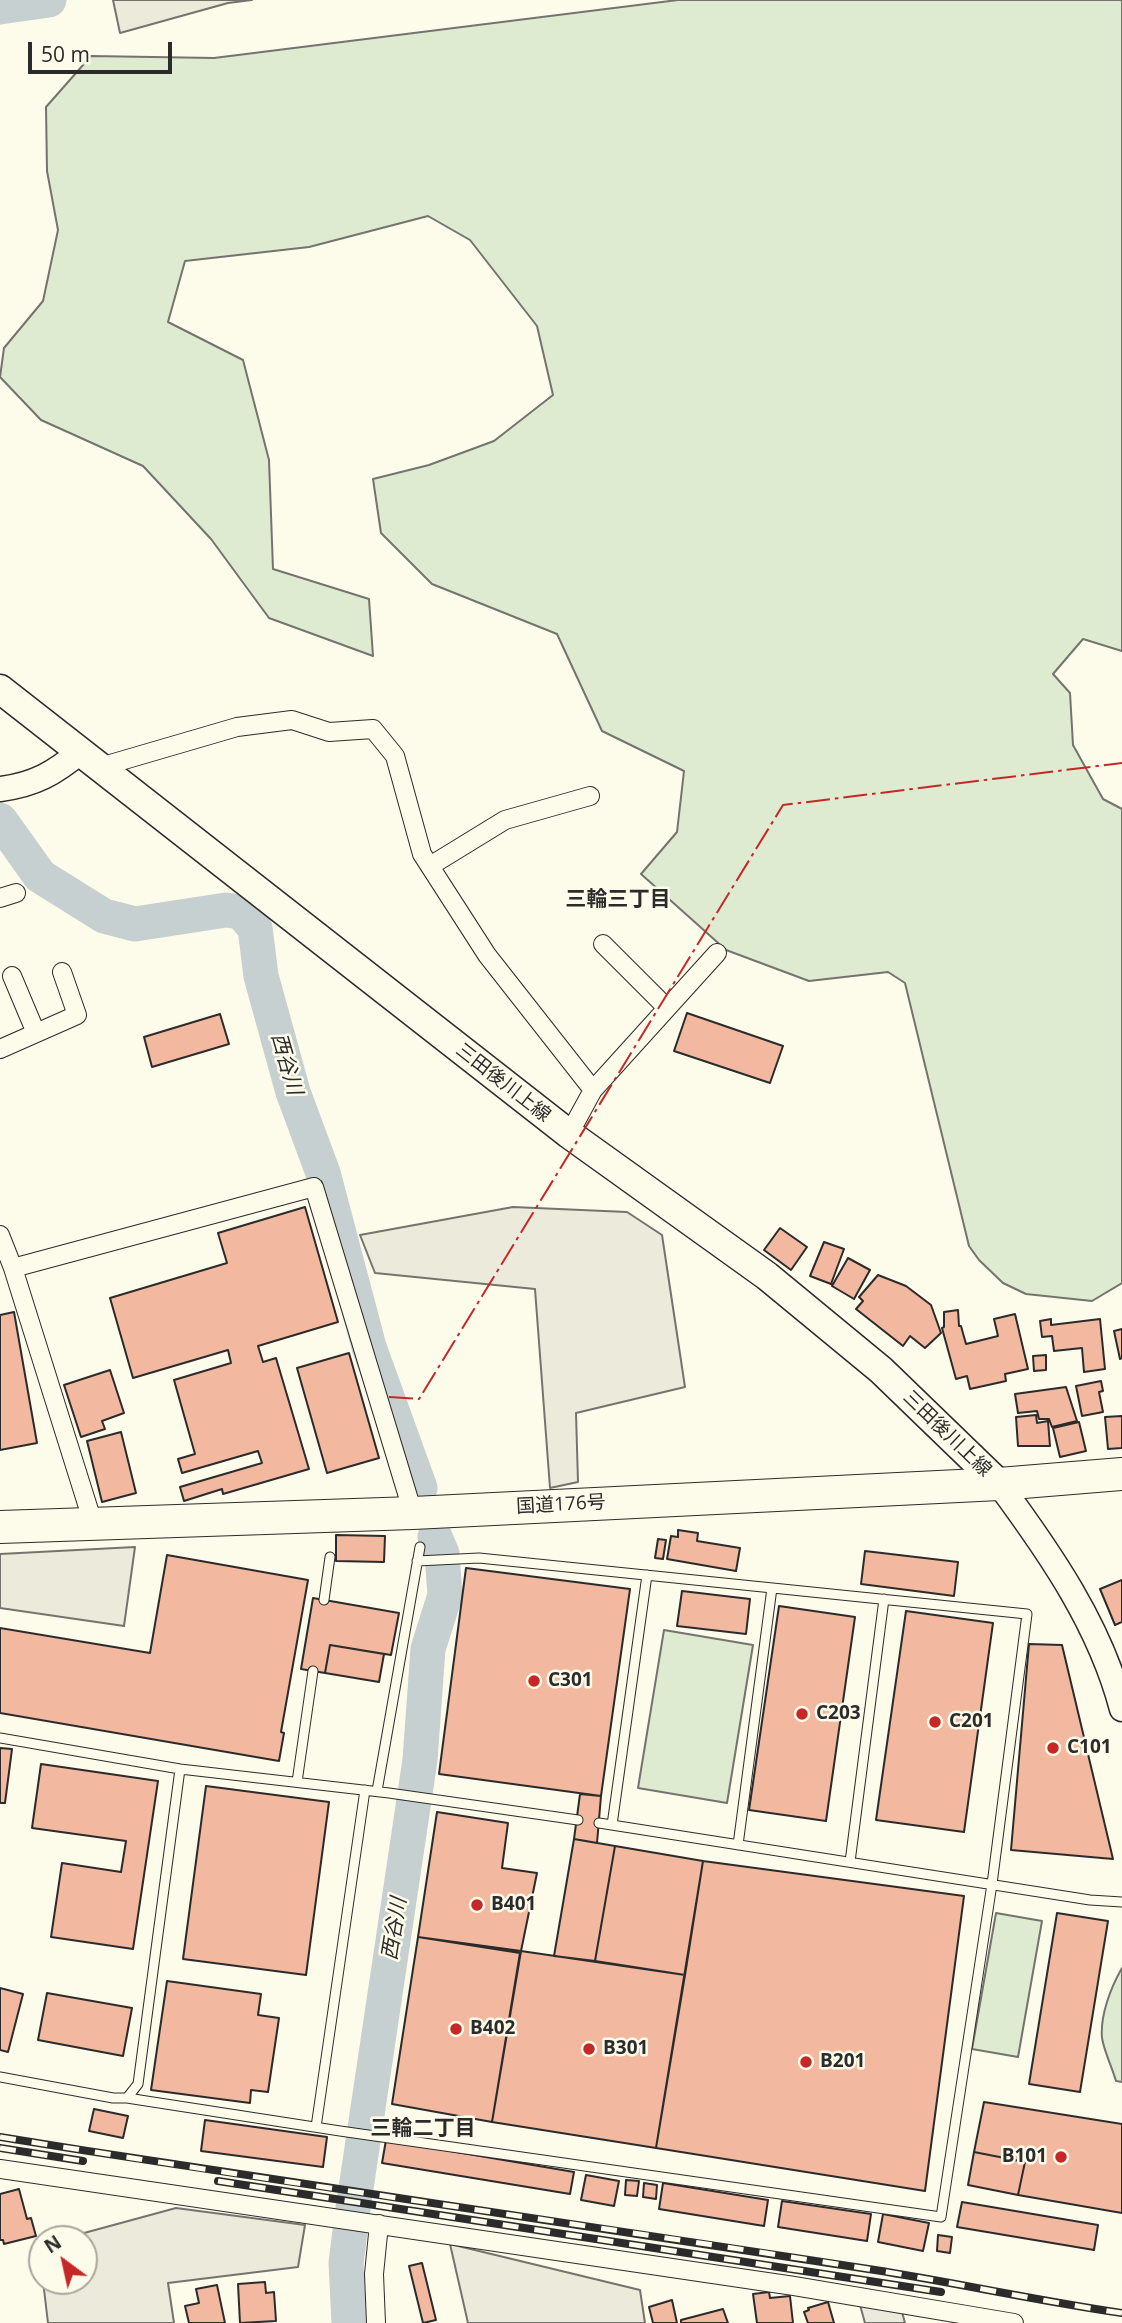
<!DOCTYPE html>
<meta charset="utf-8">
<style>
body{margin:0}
#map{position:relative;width:1122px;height:2323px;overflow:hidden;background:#fdfbea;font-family:"Open Sans",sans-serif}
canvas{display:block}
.north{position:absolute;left:28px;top:2225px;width:70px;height:70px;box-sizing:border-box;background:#fdfbea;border:2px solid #a9a89e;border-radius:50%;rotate:327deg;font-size:19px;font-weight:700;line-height:28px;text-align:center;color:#2b2b2b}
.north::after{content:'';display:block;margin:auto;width:24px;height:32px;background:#c62828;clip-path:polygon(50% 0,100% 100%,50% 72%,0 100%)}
.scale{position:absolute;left:28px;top:42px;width:144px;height:32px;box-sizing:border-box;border:4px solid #2b2b2b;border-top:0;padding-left:9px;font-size:21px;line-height:24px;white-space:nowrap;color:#2b2b2b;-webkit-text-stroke:5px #fdfbea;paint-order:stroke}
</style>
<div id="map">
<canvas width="1122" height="2323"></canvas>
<div class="north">N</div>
<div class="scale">50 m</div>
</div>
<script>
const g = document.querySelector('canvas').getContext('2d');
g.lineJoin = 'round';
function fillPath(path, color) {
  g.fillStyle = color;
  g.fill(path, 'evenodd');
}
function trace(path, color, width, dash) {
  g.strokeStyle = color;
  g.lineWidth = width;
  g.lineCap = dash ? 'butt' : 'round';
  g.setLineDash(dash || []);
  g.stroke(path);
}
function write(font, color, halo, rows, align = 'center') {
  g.font = font + ' "Open Sans","Noto Sans JP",sans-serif';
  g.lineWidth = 5;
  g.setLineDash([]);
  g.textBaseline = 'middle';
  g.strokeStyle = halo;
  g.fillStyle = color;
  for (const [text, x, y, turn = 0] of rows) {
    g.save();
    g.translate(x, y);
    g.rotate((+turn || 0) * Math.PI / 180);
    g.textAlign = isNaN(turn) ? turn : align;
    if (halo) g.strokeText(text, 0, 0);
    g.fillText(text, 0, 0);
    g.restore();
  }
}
const green = new Path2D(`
 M678,0H1122V651L1083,639L1053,674L1070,693L1073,745L1103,799L1122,809V1283L1092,1301L1026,1294L1003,1283L979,1260L969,1246L905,983L888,972L809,981L726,950L641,874L677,832L684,771L602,731L557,634L432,584L381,533L373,479L429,465L494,441L553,395L537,326L470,240L428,216L309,247L185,261L168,322L243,360L269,460L273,569L369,599L373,656L269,618L211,539L143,466L41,420L0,377L4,348L43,301L58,230L47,171L46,107L91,56L214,58Z
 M664,1630L753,1645L727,1803L638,1788Z
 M996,1913L1042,1921L1018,2057L972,2049Z
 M1122,1968V2082L1116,2081C1112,2067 1104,2051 1102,2038C1100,2015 1111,1987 1122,1968Z`);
fillPath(green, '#deebd1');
trace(green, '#74746e', 2);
const parking = new Path2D(`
 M113,0H252L228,3L120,33Z
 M513,1207L627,1212L662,1235L685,1387L576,1413L578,1482L550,1488L535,1289L375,1273L360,1235Z
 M135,1547L124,1626L0,1608V1554Z
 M176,2208L305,2225L298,2267L168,2283L174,2323H48L43,2281H84V2239H62Z
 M450,2244L640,2290L645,2323H468Z
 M860,2305L902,2312L905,2323H865Z`);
fillPath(parking, '#eceadb');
trace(parking, '#74746e', 2);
trace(new Path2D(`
 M0,7L49,0
 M0,820L40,876L104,916L135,924L226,910L241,912L255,928L261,976L293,1092L323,1173L369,1347L420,1488
 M349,2323L346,2263L352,2215L420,1760L428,1649L445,1595L442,1554L435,1537`), '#c7d0d0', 35);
const building = new Path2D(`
 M687,1013L783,1046L770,1083L674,1051Z
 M220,1014L229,1044L152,1067L144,1037Z
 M305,1207L338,1322L258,1346L263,1362L276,1358L309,1469L223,1494L222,1489L184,1501L180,1487L262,1463L258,1451L182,1473L178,1459L195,1454L174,1380L231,1363L228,1350L133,1378L110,1298L227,1263L218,1233Z
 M780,1228L807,1247L791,1270L764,1250Z
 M824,1242L844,1249L831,1284L810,1276Z
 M848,1258L870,1270L854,1299L832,1286Z
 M878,1275L906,1286L931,1305L941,1333L925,1348L910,1336L903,1346L856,1309L863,1301L859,1297Z
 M958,1310L959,1326H961L966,1344L998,1336L994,1319L1015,1314L1028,1369L1005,1374L1006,1381L970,1389L967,1376L956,1379L942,1328L944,1327V1312Z
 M14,1312L37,1443L0,1450V1315Z
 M1051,1319V1325L1100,1319L1105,1369L1084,1372L1082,1348L1054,1351L1052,1336L1042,1337L1040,1321Z
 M1122,1329V1358L1120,1359L1114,1331Z
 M349,1353L379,1458L327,1473L297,1368Z
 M1046,1355V1370L1034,1371L1033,1356Z
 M110,1370L124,1413L102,1421L105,1429L81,1437L64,1385Z
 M1101,1381L1103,1391L1099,1392L1103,1412L1082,1416L1076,1386Z
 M1066,1387L1077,1421L1052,1427L1049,1419H1039L1037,1411L1018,1413L1015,1394Z
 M1036,1415L1037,1423L1048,1421L1050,1446H1018L1016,1417Z
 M1122,1416V1448L1108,1449L1105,1417Z
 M1079,1422L1086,1451L1060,1457L1053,1428Z
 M121,1432L136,1493L102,1502L87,1441Z
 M678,1530L698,1533L697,1541L740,1548L736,1571L667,1559L671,1536L678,1537Z
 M336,1535L385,1536L384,1562L336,1561Z
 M658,1539L666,1540L663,1559L655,1558Z
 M865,1551L958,1562L954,1596L861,1584Z
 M167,1555L308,1580L281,1732L284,1733L279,1761L0,1713V1628L150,1653Z
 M466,1568L630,1589L601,1796L439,1774Z
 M1122,1580V1622L1115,1625L1100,1589Z
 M682,1591L750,1599L746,1634L677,1626Z
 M313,1598L399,1613L391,1655L330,1645L325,1673L301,1669Z
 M779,1606L855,1617L826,1821L749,1810Z
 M906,1611L993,1623L964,1832L876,1820Z
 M1029,1644L1062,1645L1113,1859L1011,1850Z
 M330,1645L384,1654L379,1682L325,1673Z
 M0,1748L12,1749L5,1803H0Z
 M41,1764L158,1781L133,1949L51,1937L62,1863L121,1872L126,1841L32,1828Z
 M206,1786L329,1802L306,1975L183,1959Z
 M580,1794L601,1796L597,1843L574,1839Z
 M437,1812L508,1823L502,1868L537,1873L521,1951L418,1937Z
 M574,1839L615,1846L595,1961L554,1956Z
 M615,1846L703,1861L685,1975L595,1961Z
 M703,1861L964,1896L925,2191L656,2148Z
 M1057,1913L1108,1921L1080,2092L1029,2084Z
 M418,1937L520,1953L492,2122L392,2104Z
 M521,1951L685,1975L656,2148L492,2122Z
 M167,1981L261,1994L258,2015L279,2018L268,2092L251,2090L250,2103L151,2090Z
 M0,1988L23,1994L8,2052L0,2050Z
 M47,1993L132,2008L123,2056L38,2040Z
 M984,2102L1122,2124V2213L1018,2195L1025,2162L974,2152Z
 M94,2109L128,2116L123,2138L89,2131Z
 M205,2120L327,2137L323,2167L201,2151Z
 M386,2140L574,2172L570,2194L382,2163Z
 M974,2152L1025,2162L1018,2195L968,2185Z
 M586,2175L619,2181L614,2206L581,2200Z
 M626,2180L639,2181L637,2196L625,2195Z
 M644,2183L657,2185L656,2199L643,2197Z
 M663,2183L768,2200L764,2226L659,2209Z
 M19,2189L27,2219L31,2218L36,2236L4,2244L3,2240H0V2194Z
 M782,2201L871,2214L867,2241L778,2227Z
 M962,2202L1098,2225L1094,2250L957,2227Z
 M883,2214L929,2223L923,2251L878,2242Z
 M938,2235L952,2237L950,2253L937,2251Z
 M422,2263L436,2320L423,2323L409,2266Z
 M265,2282L266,2293L274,2292L276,2321L240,2323L238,2284Z
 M217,2285L225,2323H189L185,2306L199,2303L196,2289Z
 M769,2292L770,2298L790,2296L793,2323H757L753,2294Z
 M672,2300L677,2323H653L649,2307Z
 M828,2302L834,2323H808L804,2312L809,2310L808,2308Z
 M723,2309L728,2323H681V2320Z`);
fillPath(building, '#f2b8a0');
trace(building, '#2b2b2b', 2);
const lane = new Path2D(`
 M324,1600L330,1557
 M0,1738L180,1769L389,1793L578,1820
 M297,1782L313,1671
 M377,1791L420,1547
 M599,1823L1090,1900L1122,1902
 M612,1825L647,1575
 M738,1845L772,1588
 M850,1862L884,1599
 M0,2077L113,2098H127L138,2084L180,1769
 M127,2098L340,2131L941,2217L992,1884L1027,1614L479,1558L417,1561
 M316,2127L365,1790`);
const street = new Path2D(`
 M100,767L237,727L292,720L329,732L373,729L395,756L422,854L487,955L593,1090L569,1134
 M430,866L505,820L590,796
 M0,898L16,893
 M603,944L667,1008
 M12,976L36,1033
 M0,1049L77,1015L62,972
 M593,1090L717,953
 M0,1235L13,1268L93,1523
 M13,1268L314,1187L413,1513
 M0,2169L794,2286L1014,2323
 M376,2323L374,2274L379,2224`);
const secondary = new Path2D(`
 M0,789C34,785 55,773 81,751
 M999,1484C1050,1553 1100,1625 1122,1709`);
const primary = new Path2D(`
 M0,689L569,1134L767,1276L881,1370L999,1484`);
const highway = new Path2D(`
 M0,1527L413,1513L999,1484L1122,1474`);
trace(lane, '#2b2b2b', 11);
trace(street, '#2b2b2b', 20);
trace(secondary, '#2b2b2b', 27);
trace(primary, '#2b2b2b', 31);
trace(highway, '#2b2b2b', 34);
trace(lane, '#fdfbea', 9);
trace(street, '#fdfbea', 18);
trace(secondary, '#fdfbea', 24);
trace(primary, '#fdfbea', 28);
trace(highway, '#fdfbea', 32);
const rail = new Path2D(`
 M0,2137C291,2184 583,2224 875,2270C957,2283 1039,2301 1122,2313
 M0,2148L83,2161
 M218,2181L941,2292`);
trace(rail, '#2b2b2b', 8);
trace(rail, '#fdfbea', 5, [16]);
trace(new Path2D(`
 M389,1397L419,1399L783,805L1122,763`), '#c62828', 2, [24, 5, 3.5, 5]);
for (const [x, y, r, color] of [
 [534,1681,7,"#c62828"],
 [802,1714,7,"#c62828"],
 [935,1722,7,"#c62828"],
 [1053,1748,7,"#c62828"],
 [477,1905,7,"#c62828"],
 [456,2029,7,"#c62828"],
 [589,2049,7,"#c62828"],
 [806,2062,7,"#c62828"],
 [1061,2157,7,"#c62828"]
]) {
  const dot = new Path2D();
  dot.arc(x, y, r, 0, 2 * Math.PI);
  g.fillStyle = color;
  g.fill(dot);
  trace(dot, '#fdfbea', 2.5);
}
write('19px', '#2b2b2b', '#fdfbea', [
 ["三田後川上線",503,1083,38],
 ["三田後川上線",947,1434,44],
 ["国道176号",561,1505,-3]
]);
write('bold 19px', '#2b2b2b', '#fdfbea', [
 ["C301",548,1681],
 ["C203",816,1714],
 ["C201",949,1722],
 ["C101",1067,1748],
 ["B401",491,1905],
 ["B402",470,2029],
 ["B301",603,2049],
 ["B201",820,2062],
 ["B101",1047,2157,"right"]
], 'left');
write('bold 21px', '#2b2b2b', '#fdfbea', [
 ["三輪三丁目",618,900],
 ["三輪二丁目",423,2129]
]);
write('italic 21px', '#2b2b2b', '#fdfbea', [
 ["西谷川",286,1064,74],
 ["西谷川",395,1929,-81]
]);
</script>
